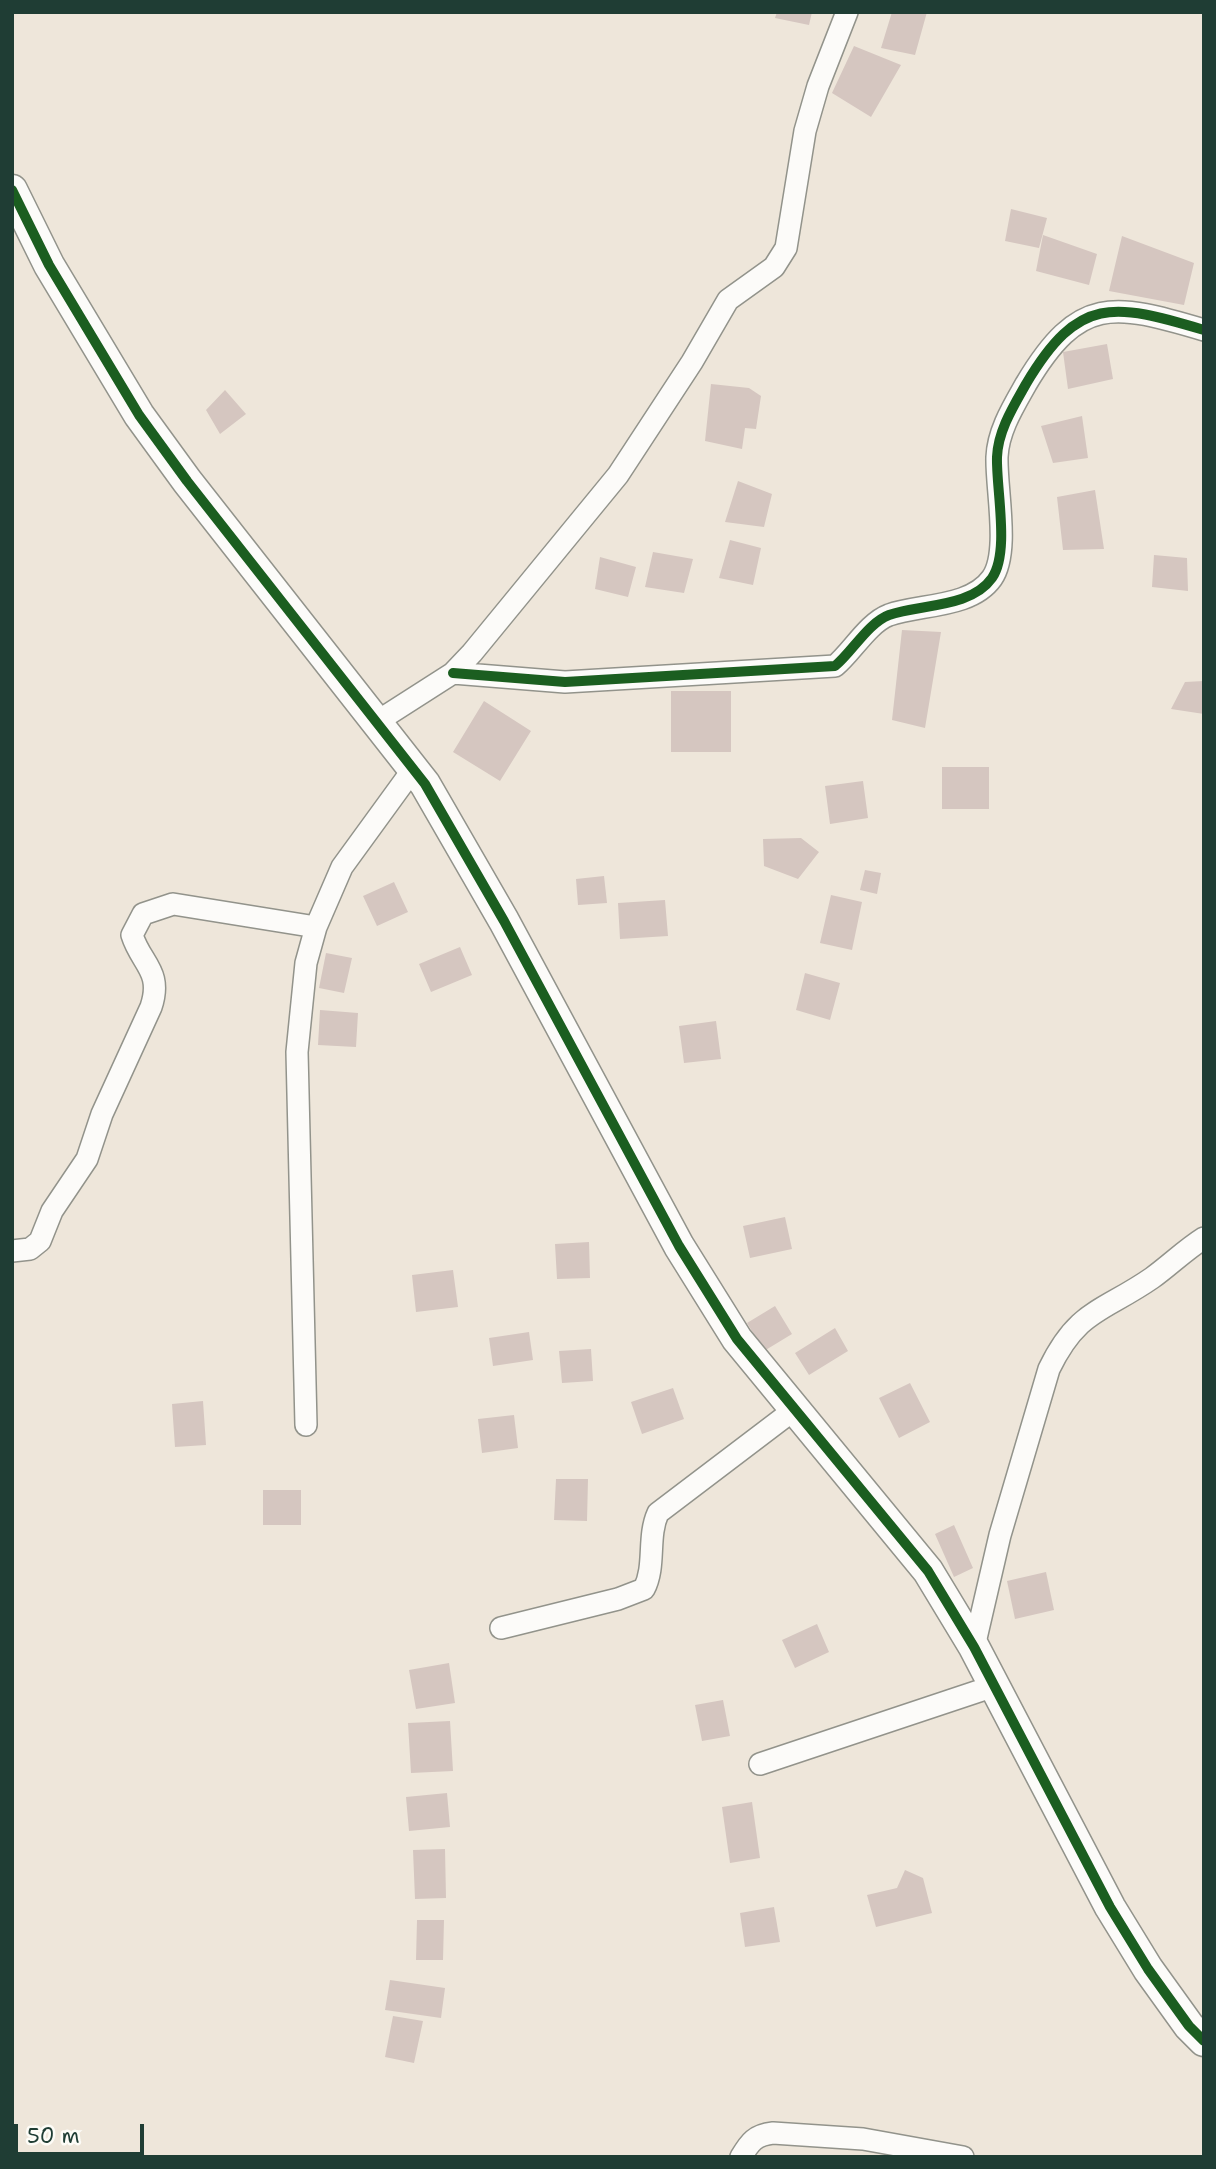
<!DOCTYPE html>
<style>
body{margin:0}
#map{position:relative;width:1216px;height:2169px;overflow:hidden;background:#eee6da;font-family:"Shantell Sans",sans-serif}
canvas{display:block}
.frame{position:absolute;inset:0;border:14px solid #1f3d34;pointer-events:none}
.scale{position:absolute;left:14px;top:2124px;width:130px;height:32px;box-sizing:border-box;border:4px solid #1f3d34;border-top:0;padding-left:9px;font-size:21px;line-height:24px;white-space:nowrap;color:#1f3d34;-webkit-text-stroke:5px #fdfcf7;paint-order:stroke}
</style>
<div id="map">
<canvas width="1216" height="2169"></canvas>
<div class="frame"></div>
<div class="scale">50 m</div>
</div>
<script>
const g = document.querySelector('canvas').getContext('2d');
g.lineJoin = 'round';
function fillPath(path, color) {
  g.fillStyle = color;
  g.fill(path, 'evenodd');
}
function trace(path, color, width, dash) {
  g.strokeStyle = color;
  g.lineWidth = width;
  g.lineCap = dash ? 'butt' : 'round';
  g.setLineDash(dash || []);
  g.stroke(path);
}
fillPath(new Path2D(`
 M777,12H812L809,25L775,18Z
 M892,12H927L915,55L881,48Z
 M854,46L901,65L871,117L832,93Z
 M1011,209L1047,218L1039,248L1005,241Z
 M1043,235L1097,254L1089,285L1036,271Z
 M1122,236L1194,263L1184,305L1109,291Z
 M1107,344L1113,379L1068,389L1063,352Z
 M711,384L749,388L761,396L756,429L745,428L742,449L705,441Z
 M225,390L246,414L220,434L206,410Z
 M1082,416L1088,458L1053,463L1041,426Z
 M738,481L772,494L764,527L725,522Z
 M1095,490L1104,549L1063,550L1057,497Z
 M730,540L761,548L753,585L719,578Z
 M653,552L693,559L684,593L645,587Z
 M1154,555L1187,558L1188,591L1152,587Z
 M600,557L636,567L628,597L595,589Z
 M902,630L941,632L925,728L892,720Z
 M1204,681V714L1171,709L1185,682Z
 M671,691H731V752H671Z
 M484,701L531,731L500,781L453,752Z
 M942,767H989V809H942Z
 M863,781L868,818L830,824L825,786Z
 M801,838L819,852L798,879L764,866L763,839Z
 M865,870L881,873L877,894L860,890Z
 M604,876L607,903L578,905L576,879Z
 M394,882L408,912L377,926L363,896Z
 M831,895L862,902L852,950L820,943Z
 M665,900L668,936L620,939L618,903Z
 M460,947L472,975L431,992L419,964Z
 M326,953L352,958L344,993L319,988Z
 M805,973L840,983L830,1020L796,1010Z
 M320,1010L358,1013L356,1047L318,1045Z
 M716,1021L721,1059L684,1063L679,1026Z
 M785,1217L792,1249L750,1258L743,1226Z
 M589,1242L590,1278L557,1279L555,1244Z
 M453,1270L458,1307L416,1312L412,1275Z
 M775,1306L792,1334L764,1351L747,1323Z
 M835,1328L848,1351L809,1375L795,1353Z
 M529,1332L533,1360L493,1366L489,1338Z
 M591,1349L593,1381L562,1383L559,1351Z
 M910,1383L930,1422L899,1438L879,1398Z
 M673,1388L684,1419L642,1434L631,1402Z
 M203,1401L206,1445L175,1447L172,1404Z
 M514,1415L518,1448L482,1453L478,1419Z
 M556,1479H588L587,1521L554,1520Z
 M263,1490H301V1525H263Z
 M954,1525L973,1568L954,1577L935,1534Z
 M1046,1572L1054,1610L1015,1619L1007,1581Z
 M817,1624L829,1652L795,1668L782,1640Z
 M449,1663L455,1703L416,1709L409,1670Z
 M723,1700L730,1736L702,1741L695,1705Z
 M450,1721L453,1771L411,1773L408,1723Z
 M447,1793L450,1827L409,1831L406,1797Z
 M752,1802L760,1858L730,1863L722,1807Z
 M445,1849L446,1898L415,1899L413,1850Z
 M905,1870L923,1878L932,1913L876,1927L867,1895L897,1888Z
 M774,1907L780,1942L745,1947L740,1913Z
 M417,1920H444L443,1960H416Z
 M390,1980L445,1988L441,2018L385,2010Z
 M393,2016L423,2021L414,2063L385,2057Z`), '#d5c6c0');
const street = new Path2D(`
 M453,673L565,682L835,666C852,652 868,623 889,615C920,604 971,608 992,578C1010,552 996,489 997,457C998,431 1013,407 1026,384C1079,295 1113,303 1204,330
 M378,721L453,673L472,653L618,475L692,362L728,300L774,267L786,248L805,131L818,86L847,12
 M12,1251L30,1249L40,1241L52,1211L87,1159L102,1114L151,1007C163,971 141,964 132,935L143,914L173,904L316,927
 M306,1425L297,1052L306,963L316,927L342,867L414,768
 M501,1628L618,1599L644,1589C656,1566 647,1537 658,1513L795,1409
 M974,1647L1000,1535L1049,1369C1078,1309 1103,1312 1152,1278C1170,1265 1185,1250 1204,1238
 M760,1764L994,1686
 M741,2157C750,2142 755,2135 773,2133L863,2139L963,2157`);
const secondary = new Path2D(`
 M12,190L49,265L139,415L187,481L425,784L504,921L679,1246L737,1339L928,1571L974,1647L1110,1907L1148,1969L1189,2026L1204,2041`);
trace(street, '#92938b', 24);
trace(secondary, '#92938b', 33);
trace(street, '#fcfbf9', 21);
trace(secondary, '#fcfbf9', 30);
trace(new Path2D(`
 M12,190L49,265L139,415L187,481L425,784L504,921L679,1246L737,1339L928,1571L974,1647L1110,1907L1148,1969L1189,2026L1204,2041
 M453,673L565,682L835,666C852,652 868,623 889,615C920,604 971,608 992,578C1010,552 996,489 997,457C998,431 1013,407 1026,384C1079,295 1113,303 1204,330`), '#1b5e20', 10);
</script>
